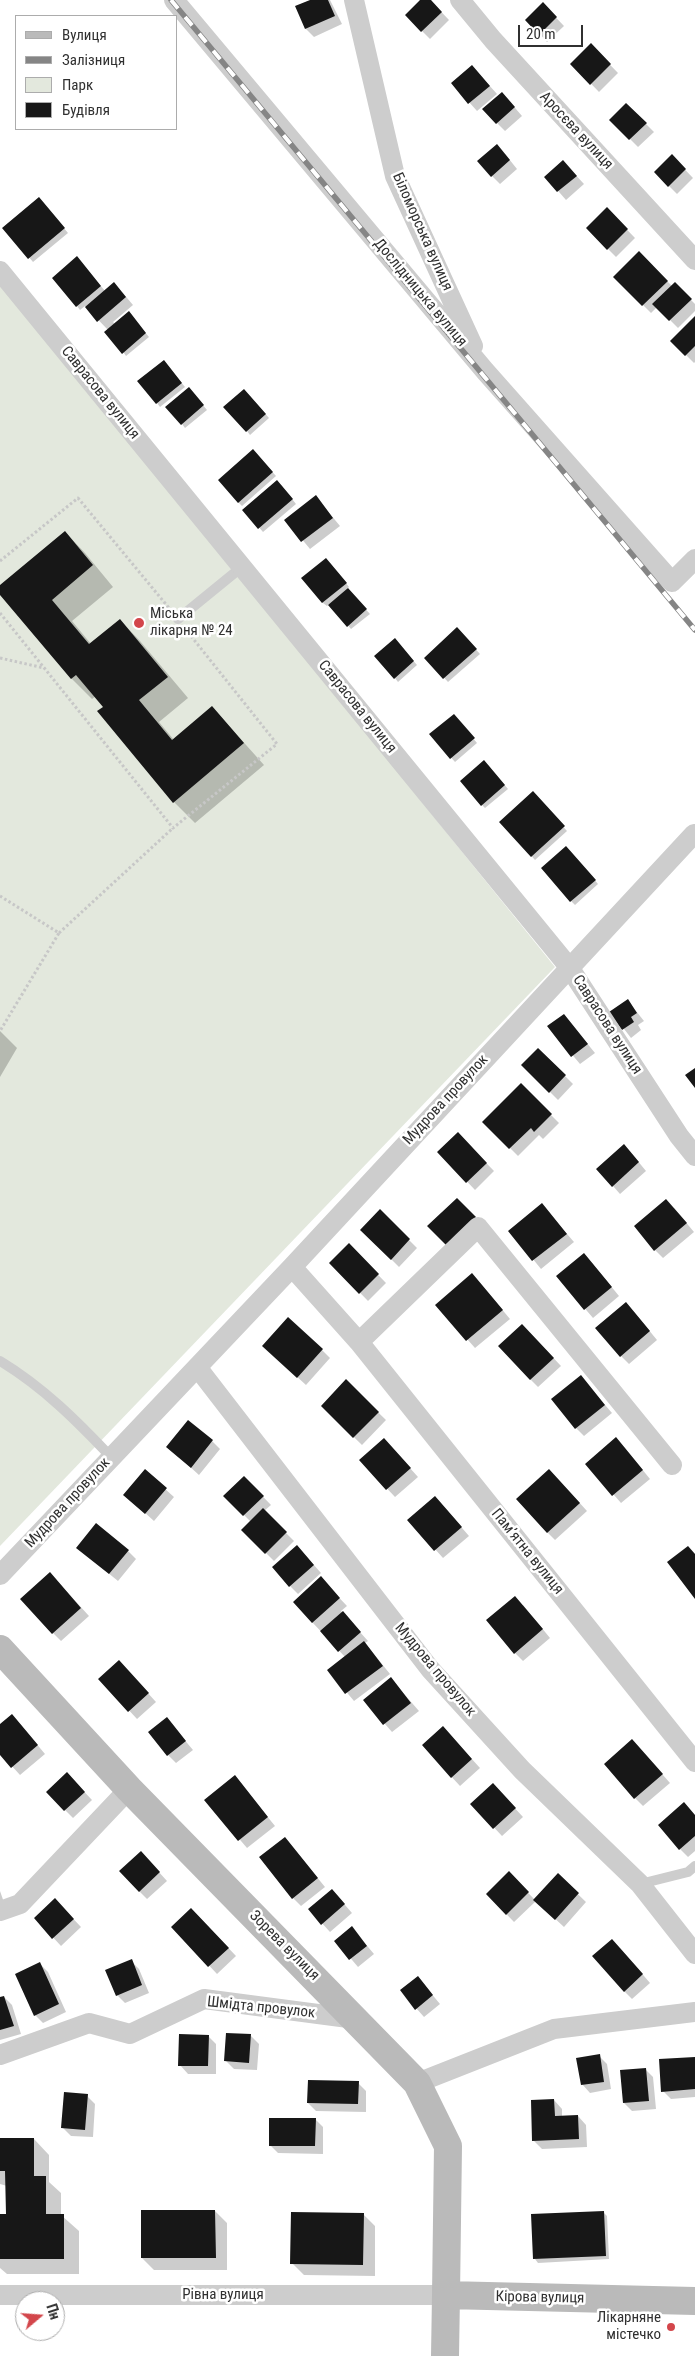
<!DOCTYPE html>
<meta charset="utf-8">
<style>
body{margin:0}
#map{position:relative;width:695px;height:2356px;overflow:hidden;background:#fff;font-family:"Roboto Condensed",sans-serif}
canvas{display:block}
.legend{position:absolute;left:15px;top:15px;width:162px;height:115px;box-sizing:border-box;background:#fff;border:1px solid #acacac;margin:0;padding:6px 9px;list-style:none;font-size:15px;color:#303030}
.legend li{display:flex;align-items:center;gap:10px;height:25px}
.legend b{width:25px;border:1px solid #acacac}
.north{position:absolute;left:15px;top:2291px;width:50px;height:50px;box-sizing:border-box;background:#fff;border:1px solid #acacac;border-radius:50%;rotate:72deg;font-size:14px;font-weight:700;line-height:20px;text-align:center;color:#303030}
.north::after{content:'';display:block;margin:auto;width:18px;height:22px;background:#d3464b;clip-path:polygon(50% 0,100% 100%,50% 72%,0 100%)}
.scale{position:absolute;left:518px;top:25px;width:65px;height:22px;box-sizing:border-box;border:2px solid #303030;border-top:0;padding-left:6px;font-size:15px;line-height:18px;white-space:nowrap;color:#303030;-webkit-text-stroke:4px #fff;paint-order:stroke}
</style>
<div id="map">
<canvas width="695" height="2356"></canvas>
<ul class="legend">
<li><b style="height:6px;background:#bababa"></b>Вулиця</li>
<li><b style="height:6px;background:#858585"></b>Залізниця</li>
<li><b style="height:14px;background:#e3e8dd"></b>Парк</li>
<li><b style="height:14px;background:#171717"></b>Будівля</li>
</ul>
<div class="north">Пн</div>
<div class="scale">20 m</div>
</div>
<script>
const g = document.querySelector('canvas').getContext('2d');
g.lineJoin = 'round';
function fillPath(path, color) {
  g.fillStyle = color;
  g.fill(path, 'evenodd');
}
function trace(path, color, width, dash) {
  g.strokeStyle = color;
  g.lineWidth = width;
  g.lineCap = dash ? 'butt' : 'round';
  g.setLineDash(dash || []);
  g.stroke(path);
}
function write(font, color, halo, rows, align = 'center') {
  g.font = font + ' "Roboto Condensed",sans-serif';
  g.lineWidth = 5;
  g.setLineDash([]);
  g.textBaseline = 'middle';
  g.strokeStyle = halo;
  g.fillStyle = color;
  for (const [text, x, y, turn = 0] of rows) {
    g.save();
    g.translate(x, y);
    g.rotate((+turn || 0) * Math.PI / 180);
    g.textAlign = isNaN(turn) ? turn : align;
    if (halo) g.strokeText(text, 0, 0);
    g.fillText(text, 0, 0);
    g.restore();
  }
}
fillPath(new Path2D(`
 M0,279L555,967L0,1546Z`), '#e3e8dd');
fillPath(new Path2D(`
 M313,0H330L342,24L314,37L306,29L297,7Z
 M422,0H430L449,20L430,39L406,15Z
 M543,4L564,26L547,42L527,20Z
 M591,45L618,73L599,92L572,64Z
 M480,75L497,94L477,111L452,83Z
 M510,102L522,116L505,131L497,123Z
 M626,104L654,132L638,147L611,120Z
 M505,154L517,169L500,184L492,176Z
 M672,156L693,178L677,194L655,172Z
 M571,170L584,184L566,200L546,177Z
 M42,202L68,233L33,262L4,228Z
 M607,209L635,238L616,257L587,228Z
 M639,253L672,286L675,284L695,304V311L678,328L657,307L651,313L615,277Z
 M81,262L105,291L122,292L133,305L113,322L115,324L132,317L149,337L126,356L108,330L85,306L80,310L77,306Z
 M695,318V362L694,363L672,341Z
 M167,365L185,387L160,407L157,403Z
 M192,392L207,410L185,428L182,424Z
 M248,394L269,418L250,435L247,431Z
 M257,455L276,476L242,506L238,502Z
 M281,485L296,504L263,532L244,510Z
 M316,497L340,526L310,549L286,520Z
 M65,532L85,553L113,587L72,621L91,644L120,620L140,641L188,698L159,722L174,740L212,707L264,765L195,823L174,802L96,696L92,699L71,678L0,593V586Z
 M330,563L349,587L347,589L370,614L351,629L329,604L327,606L323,603L303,579Z
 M457,629L480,654L448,682L426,658Z
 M398,643L417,665L398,682L395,678Z
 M457,719L477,743L455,762L431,735Z
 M488,765L508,789L485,808L482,805Z
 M533,793L567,831L535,860L501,822Z
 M570,851L598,884L575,905L571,901Z
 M628,1001L644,1021L638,1025L641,1030L631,1038L611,1012Z
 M564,1015L595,1053L580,1064L549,1027Z
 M0,1031L17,1048L0,1077Z
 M538,1049L573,1084L558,1100L523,1065Z
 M521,1085L559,1123L543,1139L539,1135L518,1156L484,1122Z
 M458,1134L494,1171L475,1190L439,1152Z
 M632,1154L646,1171L620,1194L613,1186Z
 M542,1205L574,1242L541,1269L510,1231Z
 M674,1208L694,1232L663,1258L655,1250Z
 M380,1211L417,1248L399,1267L362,1230Z
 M349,1245L386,1283L368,1301L331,1263Z
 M592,1263L619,1296L593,1318L558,1277Z
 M480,1283L510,1319L475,1348L437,1305Z
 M634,1312L657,1340L629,1364L621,1356Z
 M530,1333L561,1366L538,1387L530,1379Z
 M322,1350L330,1358L306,1385L272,1354Z
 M581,1377L612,1413L584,1436L576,1428Z
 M346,1381L386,1420L362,1445L322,1406Z
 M212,1441L220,1449L199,1475L168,1447Z
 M624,1447L650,1479L621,1503L587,1464Z
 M392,1448L418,1477L395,1497L361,1461Z
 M145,1471L174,1497L154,1521L133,1502Z
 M244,1477L271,1505L264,1511L294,1541L274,1561L243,1530L251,1522L225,1496Z
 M557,1478L587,1511L555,1540L547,1532Z
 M443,1506L469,1536L443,1558L409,1520Z
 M128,1551L136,1559L118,1581L86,1555Z
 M305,1555L321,1573L298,1594L290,1586Z
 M58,1582L89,1616L61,1641L53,1633Z
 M328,1586L347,1606L341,1611L368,1641L365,1643L390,1674L354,1701L328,1670L345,1657L312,1622Z
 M523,1605L550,1638L523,1661L515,1653Z
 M127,1670L156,1702L137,1719L100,1679Z
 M391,1679L419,1711L392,1732L364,1700Z
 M167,1719L193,1750L176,1763L168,1755Z
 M20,1724L45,1754L20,1775L0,1753V1726Z
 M451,1736L480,1768L460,1786L423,1746Z
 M640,1749L670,1783L643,1806L635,1798Z
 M75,1782L92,1800L73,1818L65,1810Z
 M242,1785L275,1826L247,1848L206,1800Z
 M500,1792L523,1817L502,1836L472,1804Z
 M695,1815V1851L688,1857L680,1849Z
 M285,1838L325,1887L301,1906L293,1898Z
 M148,1860L167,1881L147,1899L139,1891Z
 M509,1873L535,1900L558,1875L586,1902L564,1927L536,1901L514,1922L487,1894Z
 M332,1890L352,1913L330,1932L310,1910Z
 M0,1891L7,1911L0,1914Z
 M63,1908L81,1927L61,1946L35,1918Z
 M199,1917L236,1956L217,1974L173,1927Z
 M352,1928L374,1954L358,1967L336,1941Z
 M620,1948L650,1983L632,1999L624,1991Z
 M131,1961L139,1969L149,1993L125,2003L117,1995Z
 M40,1964L48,1972L66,2012L43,2023L35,2015Z
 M425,1986L440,2004L424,2017L401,1991Z
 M4,1997L12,2005L21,2034L0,2040V1998Z
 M208,2036L216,2044V2074H188L180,2065Z
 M251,2036L259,2044L257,2070L234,2069L226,2061Z
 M599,2056L607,2064L611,2089L590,2093L582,2084Z
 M695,2058V2097L671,2099L663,2091Z
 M645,2069L653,2077L656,2109L632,2111L624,2103Z
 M358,2083L366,2091V2112L316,2111L308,2103Z
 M87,2096L95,2104L93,2137L71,2136L63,2128Z
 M554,2100L562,2109V2117L578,2116L586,2125L587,2147L542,2149L534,2141Z
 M315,2119L323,2127V2154L278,2153L270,2145Z
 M0,2139H34L49,2155V2182L61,2193V2215L79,2231V2274H7L0,2268V2215H7V2186L0,2184Z
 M215,2211L227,2223V2270H154L142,2258Z
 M603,2212L607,2216L609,2259L538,2263L535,2259Z
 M363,2214L375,2226V2276L304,2275L292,2263Z`), '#0003');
fillPath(new Path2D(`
 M310,0H328L335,16L305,29L295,6Z
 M420,0H431L442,12L421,32L405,15Z
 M543,2L557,17L539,35L525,20Z
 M591,43L611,64L590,85L570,64Z
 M472,65L490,86L468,104L451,83Z
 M502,92L515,107L496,124L482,109Z
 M626,103L647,123L629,140L609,120Z
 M497,144L510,160L491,177L477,161Z
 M672,154L686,169L668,187L654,172Z
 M563,160L577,176L557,192L544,177Z
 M39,197L65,228L28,259L2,228Z
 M607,207L628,229L607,250L586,228Z
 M639,251L668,281L642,306L613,277Z
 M77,256L101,286L76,307L52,278Z
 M114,282L126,297L97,322L85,307Z
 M675,282L692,299L669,321L652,304Z
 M129,311L146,333L122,354L104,332Z
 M695,316V346L685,356L670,341Z
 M164,360L182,383L156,404L137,381Z
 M189,387L204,405L181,425L165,407Z
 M244,389L266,414L246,432L223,407Z
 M253,449L273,472L238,503L218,480Z
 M277,480L293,499L258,529L242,510Z
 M316,495L333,518L301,542L284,520Z
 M65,531L93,565L52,600L89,644L120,619L168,677L139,700L172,740L212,706L244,743L173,803L97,711L103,707L76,675L71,679L0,595V585Z
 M326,558L347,583L322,603L301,578Z
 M348,588L367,609L347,627L328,605Z
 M457,627L477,649L443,679L424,658Z
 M395,638L414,661L394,679L374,656Z
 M454,714L475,738L450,759L429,734Z
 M484,760L505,785L481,806L460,781Z
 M533,791L565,826L531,857L499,822Z
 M566,846L596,880L570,902L541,868Z
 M628,999L637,1013L631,1017L634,1022L622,1030L609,1012Z
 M564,1014L588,1044L571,1057L547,1026Z
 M538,1048L566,1075L549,1093L521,1065Z
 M695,1068V1088L685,1075Z
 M521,1083L552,1114L534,1132L531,1128L509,1149L482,1122Z
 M458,1132L487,1163L466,1183L437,1152Z
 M624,1144L639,1162L612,1187L596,1169Z
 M457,1198L476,1217L446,1245L427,1226Z
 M666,1199L687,1223L654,1251L634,1226Z
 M542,1203L567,1234L532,1261L508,1231Z
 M380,1209L410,1239L391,1260L360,1230Z
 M349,1243L379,1274L359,1294L329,1263Z
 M584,1253L612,1287L584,1310L556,1276Z
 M472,1273L503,1310L466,1341L435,1305Z
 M626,1302L650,1331L620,1357L595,1328Z
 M288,1317L323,1349L297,1378L262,1346Z
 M522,1324L554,1358L530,1380L498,1346Z
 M581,1375L605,1405L575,1429L551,1399Z
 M346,1379L379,1412L353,1438L321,1406Z
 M188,1420L213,1440L191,1468L166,1447Z
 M616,1437L643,1470L612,1496L585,1464Z
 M384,1438L411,1468L386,1490L359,1460Z
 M145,1469L167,1488L145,1514L123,1495Z
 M549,1469L580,1503L547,1533L516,1499Z
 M244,1476L264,1496L243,1516L223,1496Z
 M435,1496L462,1527L434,1551L407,1520Z
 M263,1508L287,1532L265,1554L241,1530Z
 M96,1523L129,1550L109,1574L76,1548Z
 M297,1545L314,1565L289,1587L272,1567Z
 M688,1546L695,1554V1599L667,1562Z
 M50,1572L81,1608L52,1634L20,1599Z
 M321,1576L340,1598L312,1623L293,1602Z
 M515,1596L543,1629L514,1654L486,1620Z
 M343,1611L361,1632L338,1652L320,1631Z
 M364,1641L383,1666L345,1694L327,1670Z
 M119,1660L149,1693L128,1712L98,1679Z
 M391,1677L411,1703L383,1725L363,1700Z
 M12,1714L38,1745L11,1768L0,1755V1724Z
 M167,1717L186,1741L167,1756L148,1732Z
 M443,1726L472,1759L451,1778L422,1745Z
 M632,1739L663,1774L634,1799L604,1764Z
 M67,1772L85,1792L64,1811L46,1792Z
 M235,1775L268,1817L238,1841L204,1800Z
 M493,1783L516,1808L493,1829L470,1804Z
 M684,1802L695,1815V1836L679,1850L658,1825Z
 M285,1837L318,1878L292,1899L259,1857Z
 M141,1851L160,1872L139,1892L119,1871Z
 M509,1871L529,1892L506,1915L486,1894Z
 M558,1873L579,1893L555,1920L533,1900Z
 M332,1889L345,1904L321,1925L308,1909Z
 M55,1898L74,1919L52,1939L34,1918Z
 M191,1908L229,1948L208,1967L171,1927Z
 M352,1926L367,1946L349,1960L334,1941Z
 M612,1939L643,1974L624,1992L592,1956Z
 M132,1959L142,1985L116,1996L105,1970Z
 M40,1962L59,2004L34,2016L15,1974Z
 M418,1976L433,1995L415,2010L400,1990Z
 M4,1996L14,2026L0,2030V1997Z
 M226,2033L251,2034L249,2063L224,2061Z
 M179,2034L209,2035L208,2066H178Z
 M600,2054L604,2082L581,2085L576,2058Z
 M695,2057V2089L661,2092L659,2059Z
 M646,2068L649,2101L623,2103L620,2070Z
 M308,2080L359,2081L358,2104L307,2103Z
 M64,2092L88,2094L85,2130L61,2128Z
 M554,2099L555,2116L578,2115L579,2139L532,2141L531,2100Z
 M269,2118H316L315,2146H269Z
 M0,2138H34V2176H46V2214H64V2259H0V2214H6L5,2171H0Z
 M141,2210H215L216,2258H141Z
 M604,2211L606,2256L533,2259L531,2214Z
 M291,2212L364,2213L363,2265L290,2264Z`), '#171717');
trace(new Path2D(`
 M0,561L78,498L169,608
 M0,613L173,828L277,744L187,631
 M0,658L44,668
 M0,896L59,933L0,1031
 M59,933L173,828`), '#c7c7c7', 3, [2.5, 2.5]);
trace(new Path2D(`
 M178,619L243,566
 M0,1361C43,1387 77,1421 111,1457
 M640,1884L688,1872L695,1866`), '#cdcdcd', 10);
trace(new Path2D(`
 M174,0L485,371L672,582L695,559
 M354,0L395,176L473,346
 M460,0L493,40L695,260
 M0,271L569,967L679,1136L695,1156
 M292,1267L359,1342L695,1762
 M359,1342L478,1227L672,1465
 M197,1367L430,1669L522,1770L640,1884L695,1954
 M0,1575L292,1267L694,834
 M0,1911L20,1904L129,1789
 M0,2055L89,2023L130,2034L204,1999L356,2019
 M417,2083L554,2029L695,2012
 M0,2295H446`), '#cdcdcd', 20);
trace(new Path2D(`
 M0,1649L129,1789L417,2083L448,2146L446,2295
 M445,2356L446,2295L695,2301`), '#bababa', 28);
const rail = new Path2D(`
 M171,0L695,630`);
trace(rail, '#858585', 5.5);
trace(rail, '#fff', 4, [11]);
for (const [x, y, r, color] of [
 [139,623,6,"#d3464b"],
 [671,2327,5,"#d3464b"]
]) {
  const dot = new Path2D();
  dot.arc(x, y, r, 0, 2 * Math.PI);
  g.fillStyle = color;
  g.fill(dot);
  trace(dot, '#fff', 2);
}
write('15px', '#303030', '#fff', [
 ["Аросєва вулиця",576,131,47],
 ["Біломорська вулиця",422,232,66],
 ["Дослідницька вулиця",420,293,50],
 ["Саврасова вулиця",100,393,51],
 ["Саврасова вулиця",357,707,51],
 ["Саврасова вулиця",607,1025,57],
 ["Мудрова провулок",446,1100,-47],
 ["Мудрова провулок",68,1503,-47],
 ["Пам’ятна вулиця",527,1552,51],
 ["Мудрова провулок",435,1670,50],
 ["Зорева вулиця",284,1946,45],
 ["Шмідта провулок",261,2008,6],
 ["Рівна вулиця",223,2295],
 ["Кірова вулиця",540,2298,1]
]);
write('15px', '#303030', '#fff', [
 ["Міська",150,614],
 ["лікарня № 24",150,631],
 ["Лікарняне",661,2318,"right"],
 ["містечко",661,2335,"right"]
], 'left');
</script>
